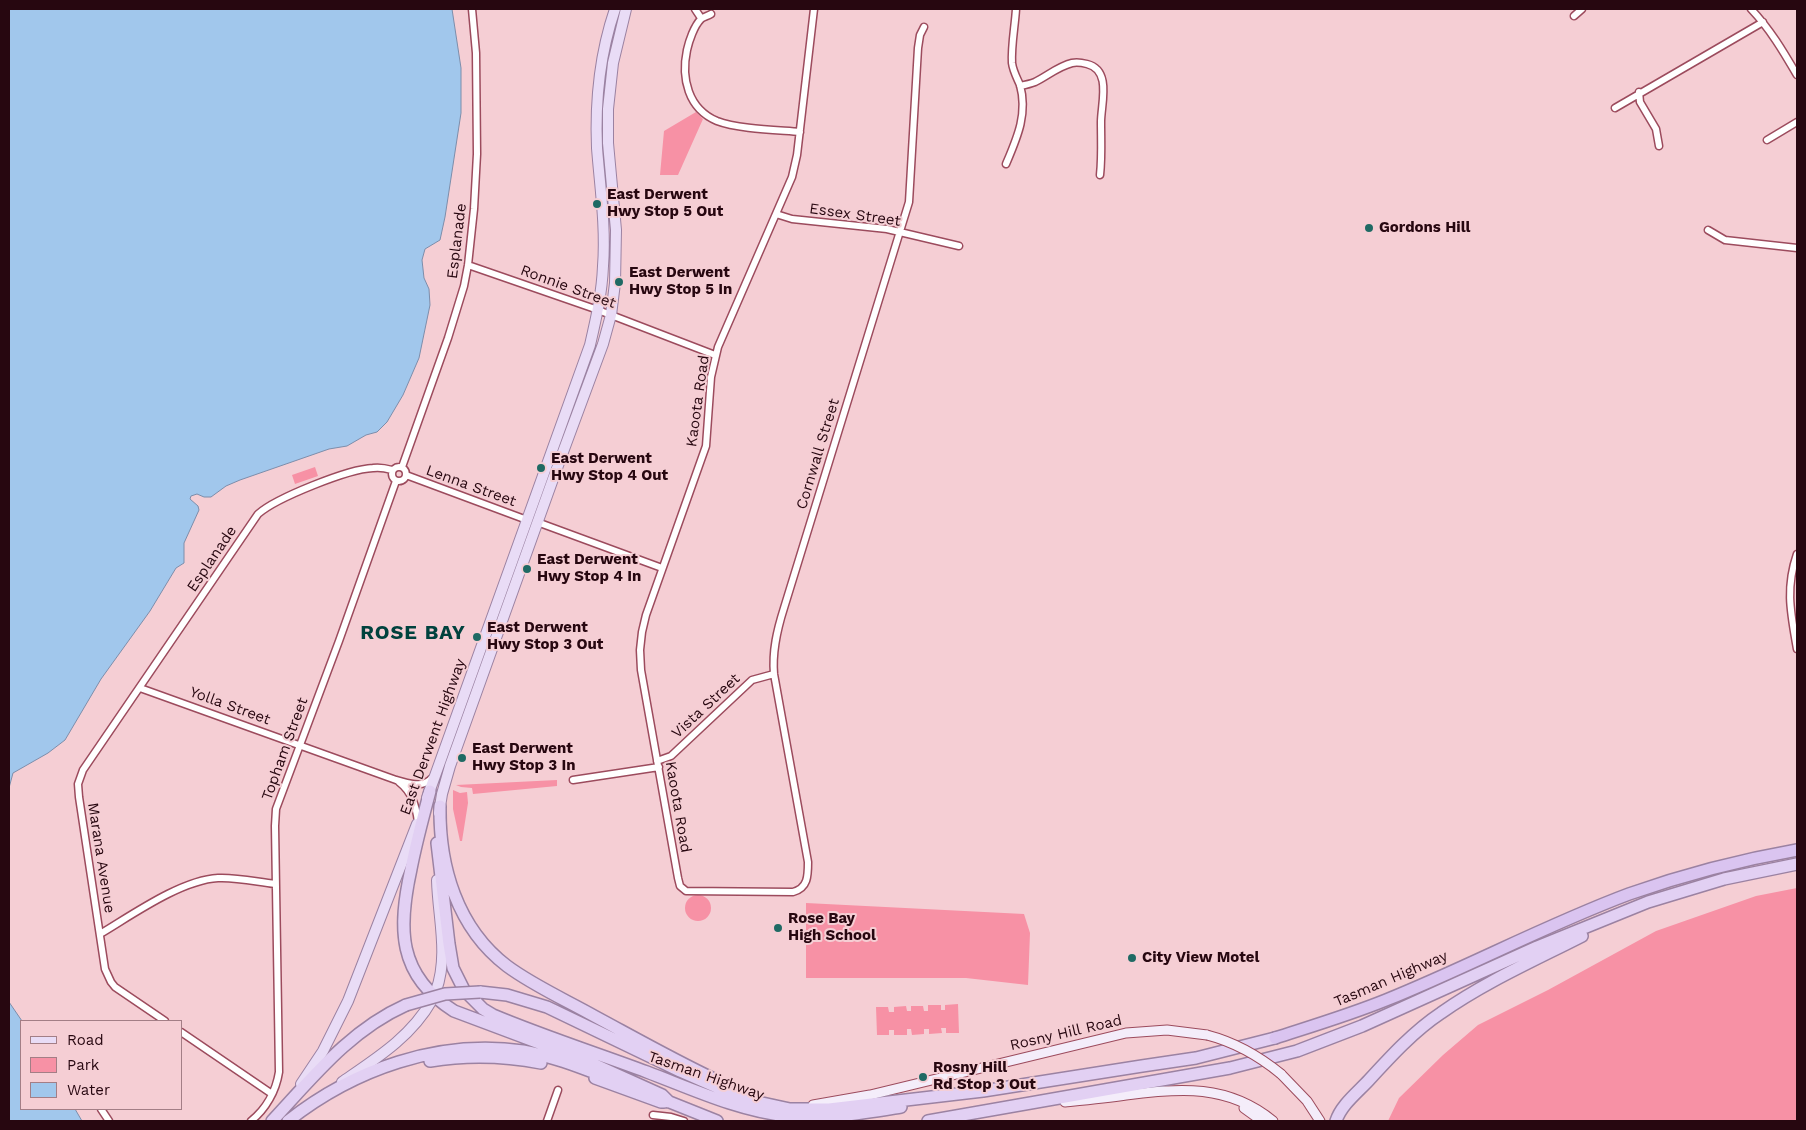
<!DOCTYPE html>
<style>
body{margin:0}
#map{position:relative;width:1806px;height:1130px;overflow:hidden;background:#f5ced4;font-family:"Work Sans",sans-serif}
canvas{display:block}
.frame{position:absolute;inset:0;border:10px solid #270710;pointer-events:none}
.legend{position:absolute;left:20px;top:1020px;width:162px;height:90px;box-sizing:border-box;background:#f5ced4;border:1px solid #a37e86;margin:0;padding:6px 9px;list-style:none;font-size:15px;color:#270710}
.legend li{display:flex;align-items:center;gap:10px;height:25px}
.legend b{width:25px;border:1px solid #a37e86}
</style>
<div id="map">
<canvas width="1806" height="1130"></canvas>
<div class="frame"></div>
<ul class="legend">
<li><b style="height:6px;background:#e9dcf6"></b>Road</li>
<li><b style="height:14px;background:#f791a5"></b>Park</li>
<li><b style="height:14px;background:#a1c7ec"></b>Water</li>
</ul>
</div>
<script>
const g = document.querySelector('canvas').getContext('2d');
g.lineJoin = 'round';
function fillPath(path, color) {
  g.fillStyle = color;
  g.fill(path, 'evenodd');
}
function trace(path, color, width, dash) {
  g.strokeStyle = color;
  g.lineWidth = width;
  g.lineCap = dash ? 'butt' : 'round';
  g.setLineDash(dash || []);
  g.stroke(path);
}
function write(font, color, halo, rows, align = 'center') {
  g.font = font + ' "Work Sans",sans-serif';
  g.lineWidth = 4;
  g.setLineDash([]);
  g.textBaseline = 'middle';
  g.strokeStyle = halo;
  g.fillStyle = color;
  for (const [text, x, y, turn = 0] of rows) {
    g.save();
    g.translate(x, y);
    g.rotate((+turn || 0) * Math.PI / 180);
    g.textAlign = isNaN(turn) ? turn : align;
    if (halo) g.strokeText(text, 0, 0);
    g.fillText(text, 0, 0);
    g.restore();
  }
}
fillPath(new Path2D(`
 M696,112L703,119L678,175H660L664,131Z
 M315,467L318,476L295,484L292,475Z
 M557,780V786L473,794L472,788L461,787L456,785Z
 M453,790L460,793L467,792L468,803L462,841H460L453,809Z
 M1797,888V1121H1388L1399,1098L1443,1055L1478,1025L1548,990L1656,931L1756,896Z
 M685 908a13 13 0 1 1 26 0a13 13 0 1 1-26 0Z
 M806,903L1024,914L1030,933L1028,985L966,978H806Z
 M958,1004L959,1033H946V1028H941L942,1033L929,1034V1029H924V1034L912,1035L911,1029H907V1035H894V1030H889V1035H877L876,1007H888L889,1012H894V1007L906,1006L907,1011H911V1006H923L924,1011H928V1005H941V1010H945V1005Z`), '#f791a5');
const water = new Path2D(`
 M9,9H452L461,68V113L445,217L440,240L425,249L422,260L424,278L429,289L430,305L419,358L403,395L387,422L377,432L366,435L347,446L329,449L240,480L226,486L211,497H204L197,494L191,496L190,499L198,506L199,510L184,543V563L176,568L150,611L101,679L65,740L48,753L13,773L9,788Z
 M9,1002L22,1021L21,1109H75L82,1121H9Z`);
fillPath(water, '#a1c7ec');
trace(water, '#7c8daa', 1);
const minor = new Path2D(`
 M695,9L701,18
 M814,9L797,155L792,177L718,347L711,377L706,446L646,615L642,632L640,650L641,670L678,878L680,886L686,891L793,892C808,888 808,876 808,862L774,674C772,651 777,630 784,608L909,202L918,48L920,35L924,27
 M1751,9C1770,29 1783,51 1797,75
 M711,14C708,16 703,17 701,19C694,26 689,41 687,50C681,78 688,109 717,121C738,129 777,130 800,132
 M1574,16L1582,9
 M1020,86C1025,85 1030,84 1035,82C1047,76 1059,66 1072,63C1077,62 1083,63 1087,64C1112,70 1101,104 1101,122C1101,140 1102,157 1100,175
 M1639,92L1640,102L1656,129L1659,146
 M1615,108L1763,22
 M1767,140L1797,122
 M1006,164C1017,138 1028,114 1020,85C1017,78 1013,71 1012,63C1011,46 1015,26 1016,9
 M776,214L792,219L887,229L959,246
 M1708,230L1725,240L1797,248
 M468,265L598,310L715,355
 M392 474a7 7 0 1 1 14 0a7 7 0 1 1-14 0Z
 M402,467L448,338L464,286L468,265L474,209L477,154L476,53L472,9
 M406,475L527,520
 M537,522L662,568
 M1797,554C1785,589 1791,614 1797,649
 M140,688L396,780C409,783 422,789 432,778
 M657,761L671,756L752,680L774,674
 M573,780L659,767
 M399,782C412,792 416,806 418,822
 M100,934C132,915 181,880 218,878C237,877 257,882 275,884
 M165,1021L115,987L111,982L105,969L79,797L78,784L83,770L258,514C276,498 348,469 373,468C379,467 385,468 392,470
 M181,1032L272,1094
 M101,1109L109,1121
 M653,1115L671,1117L684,1121
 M251,1121C266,1109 276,1091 279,1072L275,826L276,809L339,641L396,481
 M547,1121L558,1090`);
const secondary = new Path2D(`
 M1281,1074L1307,1101L1320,1121
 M1065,1102C1085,1100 1106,1098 1126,1095C1180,1088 1228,1084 1273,1121
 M813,1105L870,1095L1126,1033L1167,1030L1207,1035
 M1244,1108L1262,1121`);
const primary = new Path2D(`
 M427,798L590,345C596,319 602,293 603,266C606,227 600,187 597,148C595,101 600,53 615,9
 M439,813L442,794L450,766L553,479L603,344L611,315L615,283L616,230L608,143V109L613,63L626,9
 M436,991C449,954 438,918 437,880
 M342,1082C377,1058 411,1037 432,1000
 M301,1084L323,1051L348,1001L417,824`);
const trunk = new Path2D(`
 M430,791C423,817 416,843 411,869C398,928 397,975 454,1011L582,1059L662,1095L669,1102
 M440,806C439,866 457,928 507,966C534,986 566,1000 596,1017C635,1038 674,1060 714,1079
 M437,843L449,944L453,968L464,990L483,1009L493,1015C543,1036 596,1053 647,1072C692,1089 739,1111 787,1116C825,1120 864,1113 901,1107
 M480,992L507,995L547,1007L680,1071L744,1099L790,1109H829L983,1091L1142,1066L1196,1058L1275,1038
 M430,1061C466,1055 505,1056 541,1063
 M595,1078L661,1102H664
 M662,1099L717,1121
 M272,1121C313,1077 350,1030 406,1005
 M288,1121C354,1069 439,1039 523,1051C551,1056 577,1066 603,1076
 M928,1121L1230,1068L1297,1051L1362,1026L1537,947L1648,902L1724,879L1797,864
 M1336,1121C1341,1105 1358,1092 1369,1080C1391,1056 1414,1031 1441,1013C1485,982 1535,960 1582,936`);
const motorway = new Path2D(`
 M1275,1038C1312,1026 1349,1015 1386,1000C1468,967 1546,925 1629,894C1683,875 1740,860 1797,850`);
trace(minor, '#9c4b5d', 9);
trace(secondary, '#9c4b5d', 11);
trace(primary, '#9b82a2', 12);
trace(trunk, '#9b82a2', 14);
trace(motorway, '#9b82a2', 14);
trace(minor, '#fff', 6);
trace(secondary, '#f4edfa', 9);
trace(primary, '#e9dcf6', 10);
trace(trunk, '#e2d0f3', 11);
trace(motorway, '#dac4f0', 11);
const secondaryBridge = new Path2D(`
 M1207,1035C1234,1042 1259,1056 1281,1074`);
const trunkBridge = new Path2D(`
 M406,1005L445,994L480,992`);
trace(secondaryBridge, '#9c4b5d', 11, []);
trace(trunkBridge, '#9b82a2', 14, []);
trace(secondaryBridge, '#f4edfa', 9);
trace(trunkBridge, '#e2d0f3', 11);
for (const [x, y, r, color] of [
 [597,204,5,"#1f6a64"],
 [1369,228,5,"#1f6a64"],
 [619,282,5,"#1f6a64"],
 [541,468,5,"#1f6a64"],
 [527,569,5,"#1f6a64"],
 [477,637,5,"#1f6a64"],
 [462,758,5,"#1f6a64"],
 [778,928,5,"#1f6a64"],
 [1132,958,5,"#1f6a64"],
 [923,1077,5,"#1f6a64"]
]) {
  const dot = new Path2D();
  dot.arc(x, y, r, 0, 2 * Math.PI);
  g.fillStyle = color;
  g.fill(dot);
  trace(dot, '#f5ced4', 2);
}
write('bold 15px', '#270710', '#f5ced4', [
 ["East Derwent",607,195],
 ["Hwy Stop 5 Out",607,212],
 ["Gordons Hill",1379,228],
 ["East Derwent",629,273],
 ["Hwy Stop 5 In",629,290],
 ["East Derwent",551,459],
 ["Hwy Stop 4 Out",551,476],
 ["East Derwent",537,560],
 ["Hwy Stop 4 In",537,577],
 ["East Derwent",487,628],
 ["Hwy Stop 3 Out",487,645],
 ["East Derwent",472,749],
 ["Hwy Stop 3 In",472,766],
 ["Rose Bay",788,919],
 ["High School",788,936],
 ["City View Motel",1142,958],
 ["Rosny Hill",933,1068],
 ["Rd Stop 3 Out",933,1085]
], 'left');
write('15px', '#270710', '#f5ced4', [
 ["Essex Street",855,215,8],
 ["Esplanade",457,241,-83],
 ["Ronnie Street",568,287,20],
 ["Kaoota Road",698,401,-82],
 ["Cornwall Street",818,454,-73],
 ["Lenna Street",471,486,20],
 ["Esplanade",212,559,-56],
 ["Yolla Street",230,706,20],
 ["Vista Street",706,706,-43],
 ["East Derwent Highway",433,737,-70],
 ["Topham Street",285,749,-70],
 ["Kaoota Road",678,807,80],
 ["Marana Avenue",101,858,81],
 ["Tasman Highway",1391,979,-23],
 ["Rosny Hill Road",1066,1033,-13],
 ["Tasman Highway",706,1076,19]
]);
g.letterSpacing = '1px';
write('bold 20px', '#00423e', '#f5ced4', [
 ["ROSE BAY",413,633]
]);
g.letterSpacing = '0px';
</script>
